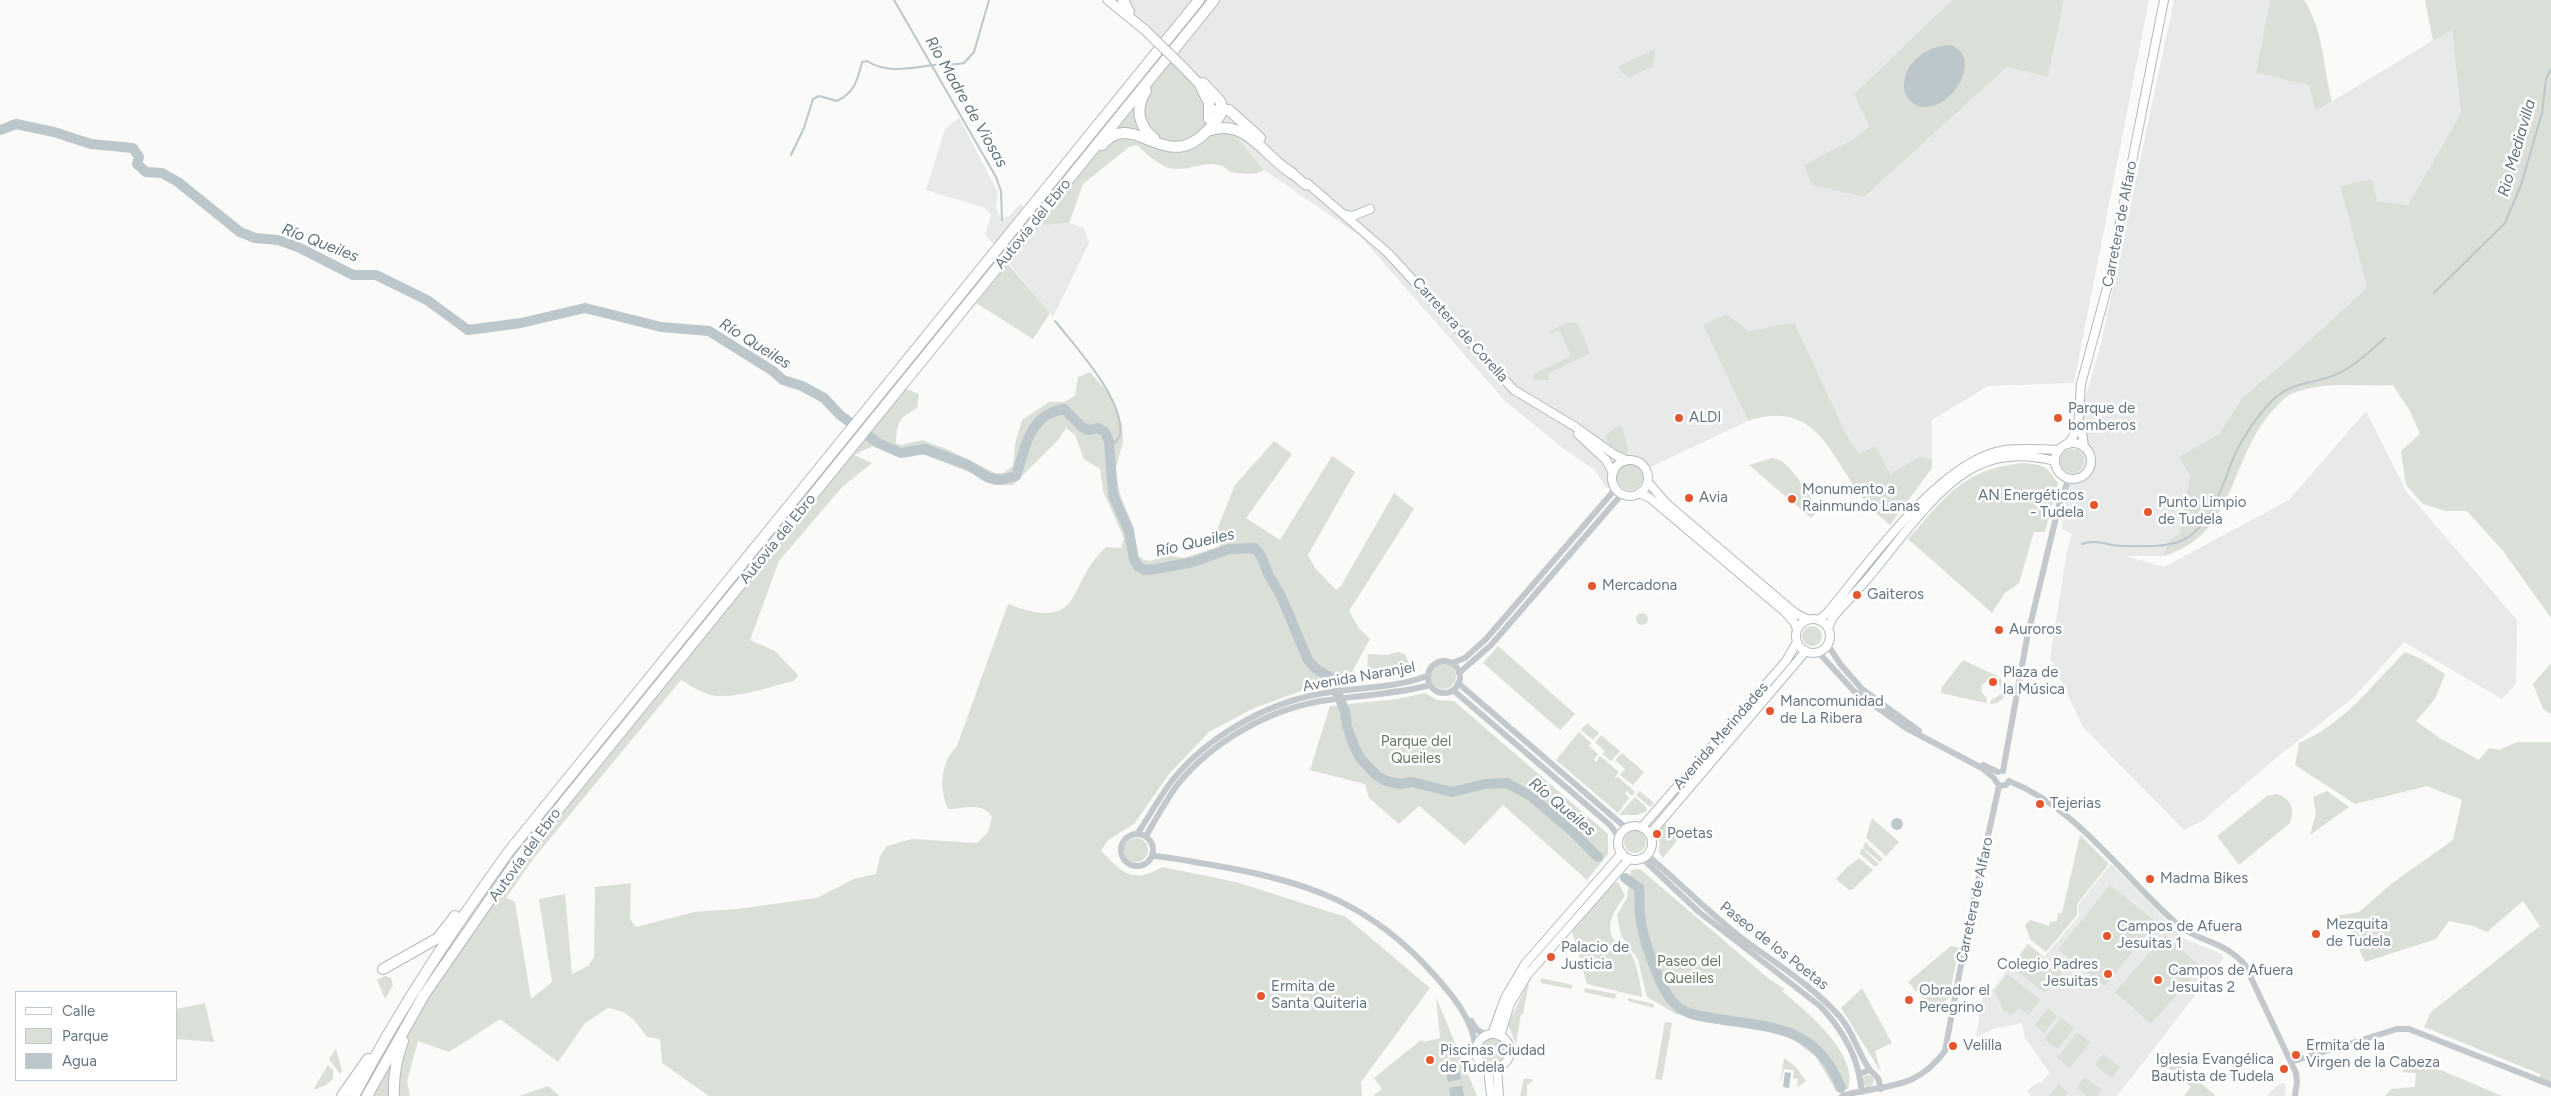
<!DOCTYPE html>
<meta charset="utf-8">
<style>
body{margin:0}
#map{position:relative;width:2551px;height:1096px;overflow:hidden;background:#fafaf8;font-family:Figtree,sans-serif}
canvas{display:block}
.legend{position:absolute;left:15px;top:991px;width:162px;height:90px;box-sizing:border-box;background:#fff;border:1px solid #c1c8cd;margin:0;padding:6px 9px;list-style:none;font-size:15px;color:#657683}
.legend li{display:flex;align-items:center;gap:10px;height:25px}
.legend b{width:25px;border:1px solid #c1c8cd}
</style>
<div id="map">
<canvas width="2551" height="1096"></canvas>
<ul class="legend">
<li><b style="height:6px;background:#fff"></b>Calle</li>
<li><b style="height:14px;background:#dadfd7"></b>Parque</li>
<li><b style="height:14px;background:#bbc7cb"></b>Agua</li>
</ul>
</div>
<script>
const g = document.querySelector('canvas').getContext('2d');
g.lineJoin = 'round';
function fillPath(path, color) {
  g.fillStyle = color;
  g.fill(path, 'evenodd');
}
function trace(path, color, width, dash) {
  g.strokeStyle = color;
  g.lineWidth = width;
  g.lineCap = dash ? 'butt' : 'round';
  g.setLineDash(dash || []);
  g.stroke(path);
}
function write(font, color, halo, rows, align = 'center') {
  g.font = font + ' Figtree,sans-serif';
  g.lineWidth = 5;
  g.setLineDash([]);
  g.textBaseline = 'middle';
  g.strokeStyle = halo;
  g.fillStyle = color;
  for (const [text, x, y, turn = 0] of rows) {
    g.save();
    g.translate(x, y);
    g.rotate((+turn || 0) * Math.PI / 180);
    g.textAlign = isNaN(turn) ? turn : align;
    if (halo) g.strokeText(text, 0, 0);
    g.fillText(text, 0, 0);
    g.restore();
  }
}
fillPath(new Path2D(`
 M1110,0H1952L1854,94L1869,125L1855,138L1804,165L1864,197L2007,67L2048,77L2064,0H2149L2074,383L1988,386L1932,420V459L1921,456L1890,475L1875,447L1859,454L1846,434L1794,322L1748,331L1703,325L1748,421L1606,488L1595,470L1564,449L1505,401L1360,236L1264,170L1177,62Z
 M2174,0H2270L2256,73L2310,85L2316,111L2452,29L2461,113L2408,205L2377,201L2340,186L2367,288L2292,356L2242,398L2219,434L2180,457L2190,476L2179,534L2169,541L2163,556H2126L2164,567L2289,500L2366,411L2406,491L2517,620L2516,684L2502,699L2404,642L2354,697L2276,758L2202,821L2184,830L2083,727L2050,658L2067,551L2072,534L2062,529L2063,513L2086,396L2101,344Z
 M959,118L998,192L996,207L1000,218L1008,217L1020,204L1046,225L1069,223L1084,228L1089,243L1053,317L985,234L991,215L985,208L926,190L945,129Z
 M2111,864L2185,939L2222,954L2224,958L2117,1096H2031L2027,1090L2039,1082L2041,1083L2050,1073L2025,1038L2022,1023L1993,1029L1976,1037L1983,992L1993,989L2028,943L2044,957L2079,916L2078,905Z
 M2284,1083L2286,1088L2285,1096H2266L2279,1084Z`), '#e8e9e9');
fillPath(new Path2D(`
 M1952,0H2064L2048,77L2007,67L1864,197L1812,185L1804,165L1855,138L1869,126L1854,94Z
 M2270,0H2304C2324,31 2323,67 2332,101L2316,111L2309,85L2256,73Z
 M2425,0H2551V618L2504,552L2467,511H2446L2423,504L2406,485L2401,451L2420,434L2410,411L2393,385C2360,387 2322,380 2291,394C2286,396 2281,402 2277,406C2229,452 2238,536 2163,556L2169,541L2179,534L2190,476L2179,457L2219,434L2242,398L2292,356L2367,288L2340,186L2372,179L2377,201L2408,205L2461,113L2452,30L2433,41Z
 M1655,49L1653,66L1629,78L1621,72L1619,66Z
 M1165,50L1264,170C1252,176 1243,174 1230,172C1215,156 1196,169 1177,169C1162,169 1148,155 1137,145L1129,147L1083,184L1069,223L1046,225L1033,216Z
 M1008,264L1050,313L1033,339L976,303Z
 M1726,314L1748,331L1794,322L1846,434L1859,454L1875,446L1890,474L1921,456L1932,459V468L1890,525C1882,518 1872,510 1865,501C1830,457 1818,398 1748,421L1703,325Z
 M1570,322L1578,324L1590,353L1547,374L1549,380H1534L1532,375L1571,356L1559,330L1551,334L1550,331Z
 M1090,372L1109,394L1122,425L1123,442L1115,471L1121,497L1133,526L1138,555L1144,560L1151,561L1165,555L1184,558L1220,546L1218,527L1235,485L1274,441L1292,454L1246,518L1280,540L1332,456L1355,472L1308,555L1315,568L1336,590L1341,586L1394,493L1414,509L1349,611L1359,628L1370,639L1347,681L1304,690L1254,708L1209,732L1169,774L1134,824L1108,840L1101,851C1122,872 1132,885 1162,867L1236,882L1346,917L1430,988L1361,1082L1362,1096H709L662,1063L660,1039L647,1037C637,1022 627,1010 608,1008L585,1023L558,1062L500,1019L449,1052L418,1041L407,1081L410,1096H363L391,1037L491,887L617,726L843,448L840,445L870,411L878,418L904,388L919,394L917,408C899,418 897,422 896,443L901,445L922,440L949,450L995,473H1003L1013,466L1015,444L1022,420L1049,402H1064L1075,396L1078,377ZM1066,428L1075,435L1084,459L1100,469L1103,491L1124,538L1121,548L1106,547C1065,584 1086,634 1008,604L957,746C940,764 939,787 948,809C965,809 982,801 992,817L988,832L977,843L912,839L887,846L880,856L876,874L854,879L817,898L737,909L694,912L636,927L630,919L631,883L595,887L594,957L588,966L572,974L565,894L539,899L552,982L531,999L515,902L506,898L534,858L681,680C691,686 705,695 717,696C742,697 769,687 794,681L798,675L775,651L750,640L779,561L842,487L872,463L854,455L873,446L898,456L922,454L974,474L981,480L994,485H1013L1058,440Z
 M1619,425L1622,427L1629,451L1625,455C1615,454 1608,445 1605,436Z
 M2060 461a12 12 0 1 1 24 0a12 12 0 1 1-24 0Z
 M1772,458C1789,458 1809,496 1819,510L1811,518L1749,465Z
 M2025,463C2045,465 2047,467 2058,483L2045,532H2034L2019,583L2005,593L1992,613L1908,539C1947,496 1963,468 2025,463Z
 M1617 477a13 13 0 1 1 26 0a13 13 0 1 1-26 0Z
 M1636 619a6 6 0 1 1 12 0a6 6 0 1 1-12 0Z
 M1802 636a10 10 0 1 1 20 0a10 10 0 1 1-20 0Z
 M1498,646L1575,714L1560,730L1483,663Z
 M1398,652L1405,654L1409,664L1402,671L1385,668L1373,672L1367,670L1368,654L1387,655Z
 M2405,652L2421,659L2445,674L2435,699L2416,721L2441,739L2479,760L2489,748L2499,750L2517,742H2551V1085L2539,1081L2540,1074L2424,1027L2431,1012L2540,926L2523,901L2487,932L2473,926L2449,921L2436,939L2365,962L2353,935L2335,916L2359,912L2391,884L2453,840L2462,800L2427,786L2355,804L2295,765L2299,743C2343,725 2372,685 2405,652Z
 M1963,660L1997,676L1995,680H1988L1982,685L1981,691L1987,699L1986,703L1941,693L1942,687Z
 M2551,663V714L2543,709L2533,684Z
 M1430 676a13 13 0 1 1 26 0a13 13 0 1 1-26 0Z
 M2000,678L2005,685V697L1997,703L1990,704L1991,700L2001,694L2002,689L1998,682Z
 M1425,693L1437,700L1454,701L1608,834V854L1587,880L1503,805L1465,845L1419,806L1399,824L1369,798L1365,784L1310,770L1330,706L1397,699Z
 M1587,723L1599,733L1593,740L1581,730Z
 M1579,732L1591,743L1589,746L1598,754L1594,760L1596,762L1600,756L1619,772L1614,778L1618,777L1635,792L1632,796L1627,791L1625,793L1629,798L1618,813L1556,760Z
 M1601,735L1620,751L1611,761L1602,754L1605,751L1595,742Z
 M1622,753L1644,772L1633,785L1620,775L1625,769L1615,760Z
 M1640,791L1654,803L1650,807L1636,795Z
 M2327,791L2349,807L2310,835L2316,813L2313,797Z
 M2276,794C2291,798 2295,809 2290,823L2239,865L2217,836L2267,796Z
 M1635,797L1646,807L1647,811L1637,815H1619Z
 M1872,818L1899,842L1886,856L1866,838Z
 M1664,823L1680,837L1663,858L1659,853L1660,828Z
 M1624 842a11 11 0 1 1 22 0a11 11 0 1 1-22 0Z
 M2080,835L2109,864L2077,904V915L2046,952L2030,939L2025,925L2030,920L2049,926L2050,922L2057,921L2058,913H2062Z
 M1124 850a12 12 0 1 1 24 0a12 12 0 1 1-24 0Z
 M1865,842L1883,859L1880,862L1863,848Z
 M1862,848L1879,864L1875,867L1860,854Z
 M1859,858L1873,870L1852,890H1849L1836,879L1846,868Z
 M1640,869L1769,979L1785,989L1782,991C1805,1010 1860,1055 1848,1089L1836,1091L1816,1057L1789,1036L1773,1031L1676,1014L1647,997L1638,960L1621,935L1617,915L1627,898L1631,870Z
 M1618,882L1625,896C1616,908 1603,926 1615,941C1619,946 1627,947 1630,952C1638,966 1640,982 1642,997L1587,984L1572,931L1613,883Z
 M2110,885L2156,922L2105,986L2058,950Z
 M2165,935L2201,967L2151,1024L2115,992Z
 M2028,945L2062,972L2045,993L2012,967Z
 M1951,946L1959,948L1949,998L1933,1010L1908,982Z
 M2008,974L2040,1000L2028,1015L2019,1007L2010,1016L2006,1010L2005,1013L1994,991Z
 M385,976L391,978L393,985L385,999L377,980Z
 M1541,978L1572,985V989L1541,983Z
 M1528,983H1529L1523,1014H1521L1516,1045L1508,1024Z
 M1585,988L1616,994L1615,999L1584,992Z
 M1862,988L1892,1043L1875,1051L1881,1072L1841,1008Z
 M1436,997L1477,1096H1373L1382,1089L1374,1078L1421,1040L1424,1042L1440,1038Z
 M1628,998L1654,1004L1653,1008L1628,1001Z
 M205,1003L214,1042L176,1039V1009Z
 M2048,1008L2057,1016L2044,1033L2035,1025Z
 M2061,1018L2074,1028L2057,1049L2044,1039Z
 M1665,1022L1672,1023L1662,1080L1655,1079Z
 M2077,1032L2090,1042L2070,1068L2057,1058Z
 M1480 1051a13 13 0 1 1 26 0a13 13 0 1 1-26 0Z
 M336,1049L342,1071L340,1074L329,1059Z
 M2163,1052L2215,1095V1096H2184L2191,1087L2158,1059Z
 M2103,1054L2120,1067L2112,1078L2095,1065Z
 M1784,1058L1796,1067L1806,1081L1797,1087L1798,1079L1793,1078L1794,1071L1784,1069L1780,1083Z
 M2417,1060L2502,1096H2385L2391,1089L2415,1087L2416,1073L2402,1072L2410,1062Z
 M328,1065L333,1070V1079L326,1085L313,1090Z
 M1862 1081a6 6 0 1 1 12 0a6 6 0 1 1-12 0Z
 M2085,1077L2102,1090L2097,1096H2087L2076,1088Z
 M1524,1078L1534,1080L1527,1085V1096H1520Z
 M2059,1084L2068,1093L2065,1096H2049Z
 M548,1086L560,1096H519Z`), '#dadfd7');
fillPath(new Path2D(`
 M1951,45C1989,61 1940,127 1910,101C1906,97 1904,92 1904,87C1904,61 1927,46 1951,45Z
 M1891 824a6 6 0 1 1 12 0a6 6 0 1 1-12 0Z
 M1799,958L1807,968L1802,972L1793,962Z
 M1458,1066L1461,1079L1448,1082L1445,1069Z
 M1785,1072L1791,1073L1789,1088L1783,1087Z
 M1462,1086L1464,1096H1450L1449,1088Z`), '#bbc7cb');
trace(new Path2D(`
 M894,0L996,177L1001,191L1002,220
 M791,155L804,128L813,99L819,96L837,101C855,92 857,81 862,62L867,61C887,74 911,68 933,65C943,63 954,66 964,63L974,52L989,0
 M2434,293L2505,223L2521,185L2542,113L2546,79L2551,69
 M1055,321C1076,347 1125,400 1120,435C1119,439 1114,443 1111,447
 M2082,544C2094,539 2108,545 2120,546C2138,546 2164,548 2181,541C2213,527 2223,481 2236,452C2244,436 2256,418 2268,405C2291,378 2317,386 2343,371C2358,363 2372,349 2385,338`), '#bbc7cb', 2);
trace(new Path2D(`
 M0,130L16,124L54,132L91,144L133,148L139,157L137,164L146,172L162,173L178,182L240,232L255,238L278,240L298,247L353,275H376L427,300L468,330L521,323L585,308L661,327L709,331L773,371L783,380L802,386L824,398L840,415L878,443L901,453L925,449L968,465L989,478L1000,480L1016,476C1026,447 1028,415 1064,409L1082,427L1088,430L1098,428L1105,432L1109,441L1113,495L1129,531L1134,560L1139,567L1145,570L1156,569L1193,562L1229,549L1255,548L1261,556L1269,576
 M1271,579L1281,596L1308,660L1315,668L1331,678L1345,711L1347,726L1354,746L1360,758L1376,775L1386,781L1400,784L1412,782L1452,792L1485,784L1507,783L1532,797L1572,831L1598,857
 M1625,878L1639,888C1640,897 1639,906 1640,915C1642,936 1659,988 1674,1003C1684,1014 1698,1016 1712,1018C1770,1028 1816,1024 1841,1088`), '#bbc7cb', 10);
const secondary = new Path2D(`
 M1307,183L1388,253L1514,390L1574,426L1615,455L1626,460
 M1346,215L1353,216L1370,209
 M2081,424L2084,447
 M1578,434L1606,460L1613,473
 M2055 461a18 18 0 1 1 36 0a18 18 0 1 1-36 0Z
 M2068,444L2078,429L2081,384L2107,288L2164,0
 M1612 478a18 18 0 1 1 36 0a18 18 0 1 1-36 0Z
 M1648,482L1666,503L1795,613L1807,619
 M1639,493L1650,498L1785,612L1794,622L1797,629
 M1796 636a17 17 0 1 1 34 0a17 17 0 1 1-34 0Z
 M1819,620L1828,612C1868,564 1941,459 2005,450C2023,448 2041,449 2059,450
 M1828,628L1833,617C1845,603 1857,591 1869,577C1898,543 1939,481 1981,464C2004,454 2031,455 2055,461
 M1618 843a17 17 0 1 1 34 0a17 17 0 1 1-34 0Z
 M1642,827L1786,661L1797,642
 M1650,834L1806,651
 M1476 1051a17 17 0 1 1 34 0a17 17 0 1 1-34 0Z
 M1492,1034L1505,998L1525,964L1622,853
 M1500,1036L1510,1004L1528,974L1629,859
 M1488,1068L1491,1096
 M1497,1068L1499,1096`);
const primary = new Path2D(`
 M1108,0L1145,30
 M1182,66L1206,91
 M1287,169L1306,185`);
const motorway = new Path2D(`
 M1123,0L1129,12
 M1201,87L1209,103V119
 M1146,91C1135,107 1138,127 1154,138
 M1217,110H1229L1260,138
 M1207,131C1247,117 1263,156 1293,174
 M1102,145C1134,107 1165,176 1207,131C1213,125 1221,117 1223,109L1220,101L1203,83
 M383,969L438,938L455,916
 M342,1096L368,1059
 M354,1096C399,1009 453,929 510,850L1199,0
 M367,1096L424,995L518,859L1214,0
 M394,1096C393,1076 396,1060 403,1041`);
trace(secondary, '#b3babf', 10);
trace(primary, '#b5babe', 11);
trace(motorway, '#b4b9bd', 12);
trace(new Path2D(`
 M1827,644L1841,665L1862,689L1919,731
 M1818,652L1854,691L1906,728L1982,768L1994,778L1999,786L2006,785L2009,781
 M1428 677a16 16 0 1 1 32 0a16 16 0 1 1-32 0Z
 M1452,663L1465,658L1486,639L1612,493L1614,486
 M1459,673L1491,645L1622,494
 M1458,683L1626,828
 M1453,690L1610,825L1619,837
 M1983,765L1998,772
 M2003,771L2027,638L2059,505L2069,478
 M2009,781C2078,808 2123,877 2177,924C2199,943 2224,940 2245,965L2296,1073L2297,1082L2295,1096
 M1138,833C1149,816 1159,798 1171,782C1205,738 1265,704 1319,694C1355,687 1393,689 1427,676
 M1121 850a16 16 0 1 1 32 0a16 16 0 1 1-32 0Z
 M1146,836C1156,819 1166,800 1178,784C1212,742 1268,710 1321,701C1357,695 1394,695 1430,685
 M1647,855C1678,881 1707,911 1739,936C1773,962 1812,985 1840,1017C1854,1033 1858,1054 1870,1070
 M1152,856C1172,857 1192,862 1212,865C1307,881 1372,903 1437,978C1454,997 1473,1021 1475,1046
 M1642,858L1699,912L1820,1006C1839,1026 1853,1047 1859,1074
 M1471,1021L1477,1030L1487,1035
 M2291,1062L2397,1029H2409L2551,1085
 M1862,1092L1859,1074L1870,1070L1878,1078L1881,1089
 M1842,1096C1885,1083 1913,1093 1945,1051L1968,927L1999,786`), '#c3c8cc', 6);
trace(secondary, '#fff', 8);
trace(primary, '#fff', 9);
trace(motorway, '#fff', 10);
const primaryBridge = new Path2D(`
 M1145,30L1182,66`);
trace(primaryBridge, '#b5babe', 11, []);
trace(primaryBridge, '#fff', 9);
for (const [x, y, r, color] of [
 [1679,418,5,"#e4572e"],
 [2058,418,5,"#e4572e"],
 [1689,498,5,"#e4572e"],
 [1792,499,5,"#e4572e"],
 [2094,505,5,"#e4572e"],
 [2148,512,5,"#e4572e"],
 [1592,586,5,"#e4572e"],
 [1857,595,5,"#e4572e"],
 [1999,630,5,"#e4572e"],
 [1993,682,5,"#e4572e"],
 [1770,711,5,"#e4572e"],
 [2040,804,5,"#e4572e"],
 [1657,834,5,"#e4572e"],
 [2150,879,5,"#e4572e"],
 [2316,934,5,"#e4572e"],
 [2107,936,5,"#e4572e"],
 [1551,957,5,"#e4572e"],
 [2108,974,5,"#e4572e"],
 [2158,980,5,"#e4572e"],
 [1261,996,5,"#e4572e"],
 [1909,1000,5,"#e4572e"],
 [1953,1046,5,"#e4572e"],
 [2296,1055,5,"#e4572e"],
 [1430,1060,5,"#e4572e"],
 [2284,1069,5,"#e4572e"]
]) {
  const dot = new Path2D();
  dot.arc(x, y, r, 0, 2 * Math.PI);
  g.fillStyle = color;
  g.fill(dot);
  trace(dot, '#fff', 2);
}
write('15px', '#657683', '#fff', [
 ["Autovía del Ebro",1033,224,-51],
 ["Carretera de Alfaro",2120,224,-79],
 ["Carretera de Corella",1460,330,48],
 ["Autovía del Ebro",778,539,-51],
 ["Avenida Naranjel",1359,677,-10],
 ["Avenida Merindades",1721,736,-49],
 ["Autovía del Ebro",525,855,-54],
 ["Carretera de Alfaro",1975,900,-78],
 ["Paseo de los Poetas",1774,946,38]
]);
write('15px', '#657683', '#fff', [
 ["Parque de",2068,409],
 ["bomberos",2068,426],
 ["ALDI",1689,418],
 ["Monumento a",1802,490],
 ["Rainmundo Lanas",1802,507],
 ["AN Energéticos",2084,496,"right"],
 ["- Tudela",2084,513,"right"],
 ["Avia",1699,498],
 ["Punto Limpio",2158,503],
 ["de Tudela",2158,520],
 ["Mercadona",1602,586],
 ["Gaiteros",1867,595],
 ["Auroros",2009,630],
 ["Plaza de",2003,673],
 ["la Música",2003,690],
 ["Mancomunidad",1780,702],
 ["de La Ribera",1780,719],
 ["Tejerias",2050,804],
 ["Poetas",1667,834],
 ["Madma Bikes",2160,879],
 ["Mezquita",2326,925],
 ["de Tudela",2326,942],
 ["Campos de Afuera",2117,927],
 ["Jesuitas 1",2117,944],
 ["Palacio de",1561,948],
 ["Justicia",1561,965],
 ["Colegio Padres",2098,965,"right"],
 ["Jesuitas",2098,982,"right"],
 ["Campos de Afuera",2168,971],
 ["Jesuitas 2",2168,988],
 ["Ermita de",1271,987],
 ["Santa Quiteria",1271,1004],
 ["Obrador el",1919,991],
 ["Peregrino",1919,1008],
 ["Velilla",1963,1046],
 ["Ermita de la",2306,1046],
 ["Virgen de la Cabeza",2306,1063],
 ["Piscinas Ciudad",1440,1051],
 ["de Tudela",1440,1068],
 ["Iglesia Evangélica",2274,1060,"right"],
 ["Bautista de Tudela",2274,1077,"right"]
], 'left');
write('15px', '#687a64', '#fff', [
 ["Parque del",1416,742],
 ["Queiles",1416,759],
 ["Paseo del",1689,962],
 ["Queiles",1689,979]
]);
write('italic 16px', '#60757c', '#fff', [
 ["Río Madre de Viosas",966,102,60],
 ["Rio Mediavilla",2517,148,-74],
 ["Río Queiles",320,243,21],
 ["Río Queiles",755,344,32],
 ["Río Queiles",1195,543,-13],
 ["Río Queiles",1562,807,40]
]);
</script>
